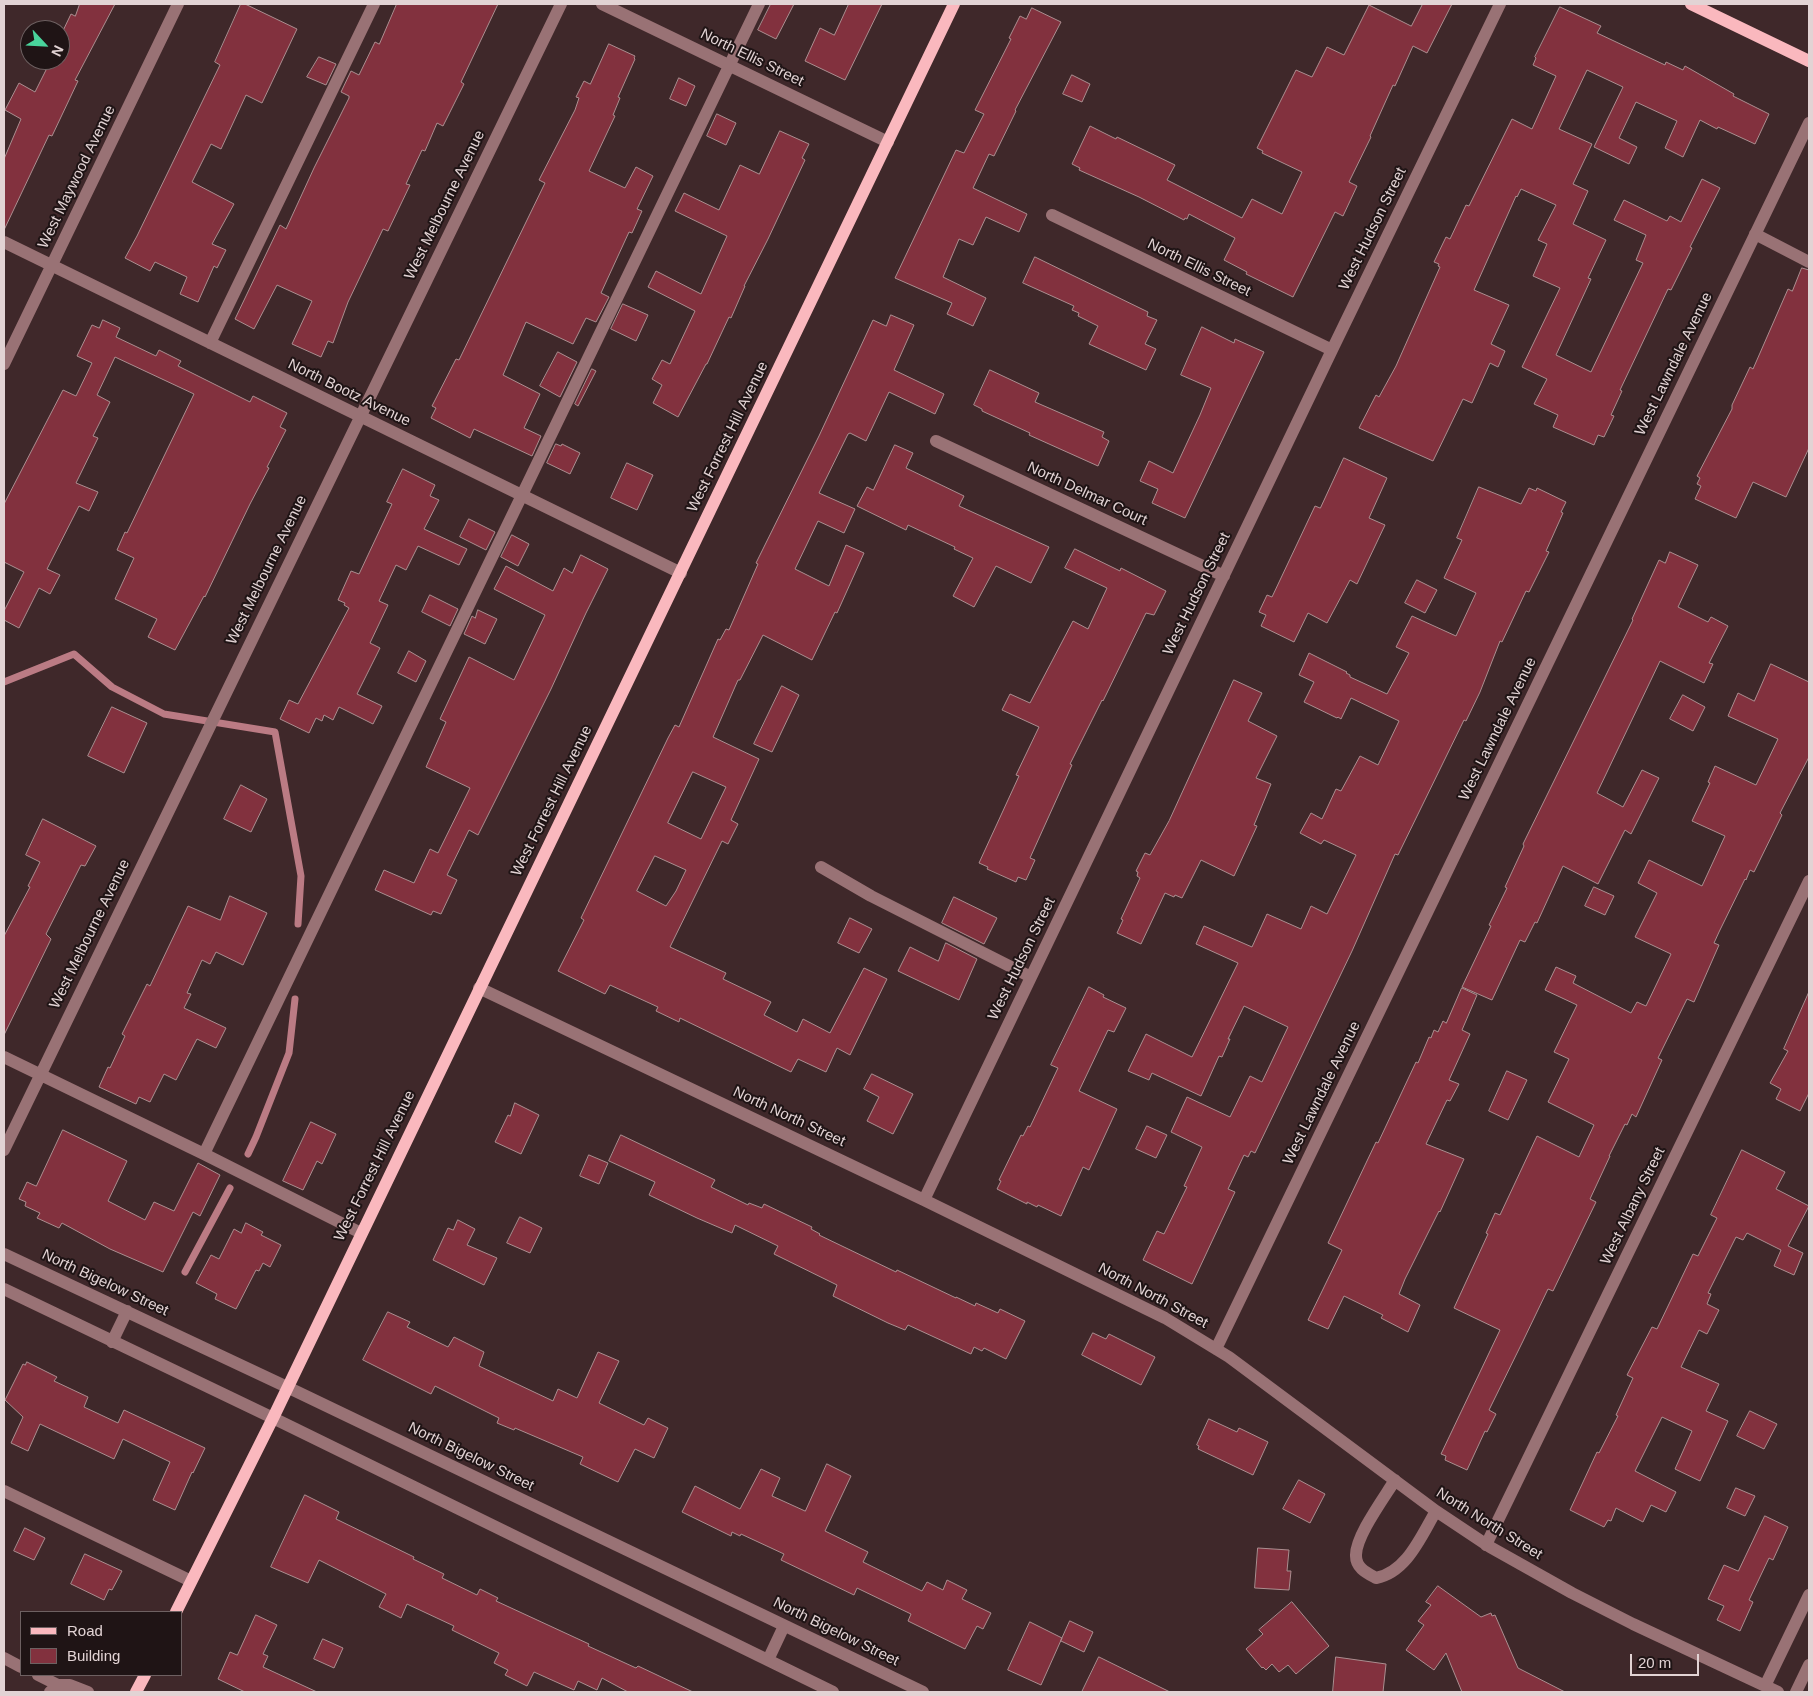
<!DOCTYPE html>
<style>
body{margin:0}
#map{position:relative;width:1813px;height:1696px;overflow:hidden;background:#3f282a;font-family:Helvetica,sans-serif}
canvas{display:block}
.frame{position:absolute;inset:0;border:5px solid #e2d3d4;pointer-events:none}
.legend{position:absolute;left:20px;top:1611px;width:162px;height:65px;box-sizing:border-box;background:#1f1415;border:1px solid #6d6061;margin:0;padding:6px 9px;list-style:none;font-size:15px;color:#e2d3d4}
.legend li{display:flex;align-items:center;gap:10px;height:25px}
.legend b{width:25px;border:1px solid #6d6061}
.north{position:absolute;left:20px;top:20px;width:50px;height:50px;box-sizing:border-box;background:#1f1415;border:1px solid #6d6061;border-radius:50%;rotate:115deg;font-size:14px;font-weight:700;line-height:20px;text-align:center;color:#e2d3d4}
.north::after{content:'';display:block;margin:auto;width:18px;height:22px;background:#49d49c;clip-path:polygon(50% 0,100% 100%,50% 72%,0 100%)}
.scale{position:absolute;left:1630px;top:1654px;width:69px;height:22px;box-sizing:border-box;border:2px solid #e2d3d4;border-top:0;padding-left:6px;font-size:15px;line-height:18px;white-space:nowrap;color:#e2d3d4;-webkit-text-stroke:4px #1f1415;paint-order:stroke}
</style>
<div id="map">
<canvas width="1813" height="1696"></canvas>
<div class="frame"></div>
<ul class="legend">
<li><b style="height:6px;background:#fab8be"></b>Road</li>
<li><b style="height:14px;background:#82313e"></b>Building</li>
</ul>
<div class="north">N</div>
<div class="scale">20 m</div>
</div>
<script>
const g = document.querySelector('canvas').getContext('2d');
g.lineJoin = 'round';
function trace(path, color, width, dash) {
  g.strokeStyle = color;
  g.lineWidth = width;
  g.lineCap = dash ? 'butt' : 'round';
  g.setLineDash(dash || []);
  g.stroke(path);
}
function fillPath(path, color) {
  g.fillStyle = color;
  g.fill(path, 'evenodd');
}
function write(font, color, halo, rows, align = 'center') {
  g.font = font + ' Helvetica,sans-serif';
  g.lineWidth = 4;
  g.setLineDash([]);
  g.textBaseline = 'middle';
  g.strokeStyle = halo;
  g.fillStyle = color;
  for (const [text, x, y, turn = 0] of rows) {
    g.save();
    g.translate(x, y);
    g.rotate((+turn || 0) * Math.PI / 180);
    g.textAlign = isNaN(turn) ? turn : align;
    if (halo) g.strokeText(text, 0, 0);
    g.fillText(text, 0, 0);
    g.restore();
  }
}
trace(new Path2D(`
 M4,682L74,654L112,687L164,714L275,732L301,876L298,924
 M248,1154L256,1137L289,1053L295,999
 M185,1272L230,1188`), '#bb7b84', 7);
const building = new Path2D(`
 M80,4H115L75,80L78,81L52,136L49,135L4,230V159L21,119L5,110L19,83L35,92L51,60H60V37L71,14L75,16Z
 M241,4H245L297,29L262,103L246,95L221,149L211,144L192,182L234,204L212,244L226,250L217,268L214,266L198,302L180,294L187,277L155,262L150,271L125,258L137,236L220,65L215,62Z
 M397,4H498L461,82L464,84L443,126L437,123L425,151L422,150L406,184L410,185L388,231L383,229L348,302L333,343L328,341L321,357L292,344L312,301L277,285L254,329L235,319L280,225L286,229L314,168L349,98V96L341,92L351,71L359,75L375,42L379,44Z
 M771,4H794L776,39L758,30Z
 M849,4H882L845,80L805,61L820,28L834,35Z
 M1423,4H1452L1427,53L1413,46L1395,86L1393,85L1370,136L1371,137L1349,182L1357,186L1343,216L1335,212L1293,297L1246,274L1247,272L1224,260L1235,238L1189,214L1187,219L1185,218L1184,220L1139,197L1079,170L1080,168L1072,164L1090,126L1116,139L1117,137L1175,165L1167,180L1242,218L1252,199L1282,214L1302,172L1262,153L1263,151L1257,148L1296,70L1312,77L1327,47L1344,55L1369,5L1411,26Z
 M1560,7L1601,26L1597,33L1665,65L1666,62L1683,70L1685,66L1734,94L1733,96L1769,114L1755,144L1718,127L1717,129L1700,120L1683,157L1665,148L1677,121L1636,102L1619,138L1637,147L1629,164L1594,147L1623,87L1587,70L1559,129L1592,144L1573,184L1588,191L1573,224L1606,240L1588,278L1591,279L1556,355L1591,372L1643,263L1636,260L1646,235L1614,220L1624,200L1667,221L1670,216L1681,222L1702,179L1720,188L1690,247L1692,248L1671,290L1668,289L1620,390L1622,391L1611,415L1614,416L1604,437L1598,435L1594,445L1553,427L1558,415L1534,404L1547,379L1522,367L1560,288L1533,276L1547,244L1538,240L1556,205L1521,189L1517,197L1516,196L1474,290L1509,305L1491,344L1505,351L1498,367L1490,363L1472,403L1463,399L1433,461L1359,428L1376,395L1379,397L1396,366L1440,267L1438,266L1439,264L1434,262L1446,237L1450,239L1466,205L1469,206L1512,119L1532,129L1556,76L1533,65L1536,58L1535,57Z
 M1032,8L1061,22L1015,110L1016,111L994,156L989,154L973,188L1027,214L1019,232L986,217L973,245L959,239L943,277L986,298L973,326L947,314L952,303L895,278L956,150L964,153L984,114L975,110L1011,39L1009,38L1020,16L1026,19Z
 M609,44L635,56L634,58L635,59L618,97L620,98L613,115L615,116L589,171L625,188L636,167L653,176L637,209L642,211L632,233L629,232L601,293L609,297L596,322L586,318L573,344L526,322L503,375L540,394L524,428L541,436L532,456L474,429L470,438L431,418L436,408L432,406L456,359L459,360L545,183L539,180L575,110L579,98L576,97L584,81L590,84Z
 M319,57L336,64L326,85L307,77Z
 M1072,75L1090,84L1082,102L1063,94Z
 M679,78L695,86L686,106L670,99Z
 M717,114L736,123L726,145L707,136Z
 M780,131L809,144L802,158L805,160L768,239L744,286H745L731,318L729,317L707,364H706L678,417L653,403L662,385L652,379L662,360L670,364L695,311L648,287L656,271L701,294L727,236L675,211L684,193L719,210L740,165L759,174Z
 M1035,257L1148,312L1147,316L1157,320L1145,344L1156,349L1146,370L1089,344L1098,326L1078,316L1079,313L1072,310L1074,306L1023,283Z
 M1802,268L1809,270V448L1786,497L1753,482L1736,518L1695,499L1701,486L1697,484L1700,478L1697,476L1732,409V405L1750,367L1753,369L1788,289L1792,291Z
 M623,304L648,315L636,341L611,329Z
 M891,315L914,325L894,370L944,394L935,414L889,392L866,441L850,433L848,434L819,493L855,509L844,533L818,521L795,569L829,586L846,545L864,553L837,613L835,612L812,660L763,635L740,680H738L713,737L759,759L731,820L738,824L728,844L722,841L670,947L726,973L723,979L771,1002L764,1015L797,1032L803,1019L830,1033L864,968L887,979L850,1055L837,1048L826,1072L798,1059L791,1072L680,1018L679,1022L656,1011L658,1007L610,985L605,994L558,971L584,920L581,918L668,738L675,725L679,727L718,639L720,640L726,629L729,630L758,564L756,563L819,436L873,320L886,326ZM693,772L726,787L701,839L668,823ZM655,856L686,870L676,891L666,906L637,891Z
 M103,320L120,328L116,337L156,356L159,350L181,361L178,366L250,402L253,396L287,413L280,427L286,430L267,467L269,468L250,504L205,597L204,596L175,650L148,637L157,619L115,599L134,558L117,550L125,532L127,533L194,394L115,357L97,395L110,402L93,436L98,438L76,483L98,492L89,511L79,506L47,569L60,575L50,594L39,588L19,628L4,620V611L24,572L4,562V504L63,390L76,396L92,363L77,356L92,325L99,328Z
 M1202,327L1234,343L1235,339L1264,352L1185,518L1152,503L1158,489L1140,481L1149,461L1173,473L1200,415L1211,388L1181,375Z
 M558,352L577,362L560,397L540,386Z
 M592,369L596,371L578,406L575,404Z
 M990,370L1039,393L1035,402L1104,432L1102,437L1109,441L1098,466L1029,435L1030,433L982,411V409L974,405Z
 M556,444L561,446L562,444L580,453L570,474L547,463Z
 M895,445L913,453L906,468L964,496L959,506L1049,547L1031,583L996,566L974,607L953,596L973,558L954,549L955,547L908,525L906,530L857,506L867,487L873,490Z
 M1344,458L1387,478L1369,518L1385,525L1357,584L1350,580L1327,623L1308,613L1294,642L1261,626L1266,615L1259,612L1267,595L1272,597L1315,506L1320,508Z
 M627,463L653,475L637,510L611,498Z
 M403,469L435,485L430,496L439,500L424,529L467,549L459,565L418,546L406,570L396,565L379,601L388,605L370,643L380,648L357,694L382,706L373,724L339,707L333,720L324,715L322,721L316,718L309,733L280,719L289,700L298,704L349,608L344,605L345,603L338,600L351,571L359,574L360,572L392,504L387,502Z
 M1479,487L1521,504L1529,488L1536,491L1537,488L1566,502L1561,512L1563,513L1546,551L1549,552L1529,592L1526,591L1502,642L1500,641L1480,692L1466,721L1464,720L1398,855L1395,854L1352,951L1255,1153L1251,1151L1248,1157L1244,1155L1228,1189L1235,1192L1192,1284L1143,1260L1157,1231L1164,1234L1187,1187L1184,1186L1202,1147L1171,1132L1187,1097L1230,1117L1250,1076L1262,1082L1288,1027L1244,1006L1228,1039H1230L1222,1057L1219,1056L1201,1096L1152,1073L1149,1080L1128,1071L1146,1034L1192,1057L1238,963L1196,944L1204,926L1252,947L1267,914L1301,929L1311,906L1327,914L1356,855L1324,840L1321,844L1300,833L1311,813L1322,819L1336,789L1341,791L1360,756L1378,765L1399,721L1351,698L1341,719L1338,717L1337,718L1304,702L1314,682L1299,675L1309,653L1347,672L1346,673L1350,675V677L1387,694L1409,653L1396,647L1412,616L1456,636L1476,593L1444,578L1462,540L1457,538Z
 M469,519L495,532L486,550L460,537Z
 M512,535L529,544L518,566L501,557Z
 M1075,549L1120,571L1121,568L1166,591L1154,615L1146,613L1103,701L1102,700L1070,764L1072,765L1030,858L1035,860L1026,880L1018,877L1016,882L987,869L988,867L979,863L1019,776L1016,775L1039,727L1002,710L1010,694L1030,703L1073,621L1088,629L1107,588L1065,568Z
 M1670,552L1698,565L1678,607L1708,622L1711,617L1728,626L1709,663L1713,664L1704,683L1660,661L1597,793L1623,807L1642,770L1659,778L1631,834L1625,830L1598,884L1563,866L1537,923L1535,922L1525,942L1520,940L1492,1000L1462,987L1491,926L1489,925L1507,888L1505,887L1524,846L1523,844L1633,620L1632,619L1659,560L1665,563Z
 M581,555L608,569L586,613L551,689L478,835L469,830L447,875L457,880L441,914L433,911L431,915L375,890L384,870L414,883L430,849L438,853L470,788L426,767L446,722L440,719L469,657L514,680L545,615L494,589L506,566L553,591L564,568L572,573Z
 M1417,580L1437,590L1425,613L1405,603Z
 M430,595L458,609L450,626L422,612Z
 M478,610L497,619L485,644L464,634L472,616L475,618Z
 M409,651L426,661L416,682L398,673Z
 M1771,664L1809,682V757L1780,813L1782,815L1754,872L1750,870L1746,880L1745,879L1719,932L1714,943L1719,945L1694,1002L1687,999L1658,1058L1662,1060L1636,1117L1632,1114L1627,1125L1625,1124L1609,1156H1610L1590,1199L1596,1202L1553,1291L1548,1289L1523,1341L1489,1410L1496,1414L1487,1432L1485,1431L1467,1470L1445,1460L1446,1456L1441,1454L1500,1330L1454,1308L1488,1234L1486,1233L1495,1213L1500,1215L1537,1136L1579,1157L1594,1125L1548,1102L1569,1059L1554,1052L1577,1005L1545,990L1556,967L1576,976L1573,983L1631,1013L1637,1002L1646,1006L1671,954L1635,937L1657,893L1638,883L1649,860L1702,886L1725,836L1692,821L1710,783L1708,782L1715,766L1756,785L1778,739L1728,716L1738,693L1754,701Z
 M1234,680L1262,693L1248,721L1277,736L1256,778L1271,784L1254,825L1257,826L1234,876L1201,860L1182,898L1175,895L1174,897L1165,893L1141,944L1117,933L1123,920L1121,919L1140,878L1137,876L1138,872L1136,871L1145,853L1150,855L1169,821Z
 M782,686L799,695L772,752L754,744Z
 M1683,695L1705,707L1693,731L1670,719Z
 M112,707L147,723L124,773L88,756Z
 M241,785L267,799L251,832L224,819Z
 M43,819L96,846L85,866L81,865L46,934L51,939L4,1035V936L30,887L28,886L40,862L26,855Z
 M1594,887L1614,896L1605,915L1585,906Z
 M230,896L267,913L243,965L216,952L210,964L202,960L187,993L191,994L184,1008L226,1028L216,1048L197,1039L176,1080L164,1074L150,1102L139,1097L136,1104L99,1087L108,1067L110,1068L125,1036L122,1034L147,984L150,986L188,906L220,920Z
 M954,897L997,918L984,944L942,923Z
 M850,918L872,929L859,953L838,943Z
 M946,943L977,959L959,1000L898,971L910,947L938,961Z
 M1089,987L1104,995L1103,997L1126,1008L1114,1032L1108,1030L1079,1091L1117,1109L1089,1170L1083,1167L1061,1216L1038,1205L1037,1207L1027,1202V1204L997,1189L1001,1181L999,1180L1021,1135L1023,1136L1028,1126L1030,1127L1058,1068L1051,1065Z
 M1462,988L1477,995L1462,1030L1470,1034L1449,1080L1459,1084L1450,1101L1447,1100L1426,1144L1464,1159L1440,1212L1439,1211L1405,1279L1399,1294L1420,1305L1408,1332L1381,1318L1383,1315L1344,1296L1328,1329L1308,1320L1342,1250L1328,1243L1376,1142L1378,1143L1416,1062L1418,1063L1429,1037L1431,1038L1434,1030L1438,1032L1443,1021L1446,1023Z
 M1809,992V1093L1800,1111L1776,1099L1781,1089L1770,1083L1788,1051L1784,1049Z
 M1507,1071L1527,1080L1508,1120L1489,1111Z
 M872,1074L913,1094L893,1134L867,1121L879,1097L864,1089Z
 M515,1103L539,1115L521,1154L495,1142L508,1115L510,1116Z
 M311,1122L336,1134L322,1164L317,1161L303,1190L283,1181Z
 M1147,1126L1167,1135L1156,1158L1136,1149Z
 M63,1130L127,1161L108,1201L145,1220L154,1202L174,1211L198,1163L220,1175L200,1216L193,1212L163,1272L110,1249L62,1223L59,1228L37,1218L40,1213L25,1206L26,1202L19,1199L27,1182L36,1186Z
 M621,1135L715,1180L711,1187L748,1205L749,1203L762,1208L764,1204L812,1227L811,1229L820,1234L819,1235L896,1272L897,1270L956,1298V1297L975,1306L976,1303L998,1313L1000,1309L1025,1321L1006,1359L984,1348L982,1351L974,1347L971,1354L908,1325L905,1330L888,1323L833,1296L837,1285L774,1254L778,1246L735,1225L732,1233L697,1218L649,1195L655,1182L609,1161Z
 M1742,1150L1785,1172L1776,1189L1809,1206L1788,1246L1803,1253L1794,1275L1774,1266L1781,1250L1747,1233L1743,1240L1736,1237L1708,1293L1711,1294L1707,1304L1719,1310L1707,1334L1699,1330L1681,1367L1719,1384L1706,1411L1728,1421L1700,1481L1675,1469L1692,1431L1662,1417L1635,1471L1676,1492L1666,1512L1651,1505L1643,1522L1616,1508L1611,1521L1608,1520L1604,1527L1570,1510L1597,1452L1599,1453L1618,1416L1616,1415L1633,1378L1627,1375L1652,1327L1657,1329L1693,1254L1698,1256L1717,1218L1711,1215Z
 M589,1155L608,1163L599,1184L580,1176Z
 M520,1217L542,1228L530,1253L507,1243Z
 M458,1220L475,1229L467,1245L497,1258L484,1285L433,1260L448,1228L453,1230Z
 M246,1223L263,1232L261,1235L281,1245L270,1267L263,1263L259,1271L256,1270L236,1309L215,1299L217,1294L196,1283L211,1255L219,1259L234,1229L241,1233Z
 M388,1312L410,1322L407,1327L448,1347L454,1337L484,1352L479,1366L553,1401L558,1389L577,1398L598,1352L619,1361L599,1403L644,1425L648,1418L668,1428L654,1458L635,1449L618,1482L580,1464L583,1457L515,1428L514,1430L497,1423L499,1418L435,1386L431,1394L363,1360Z
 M1093,1333L1106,1339L1109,1334L1155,1357L1141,1385L1082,1355Z
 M27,1362L57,1377L54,1381L88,1397L84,1407L118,1423L124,1410L205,1448L193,1473L192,1472L175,1510L153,1500L170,1462L123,1439L114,1459L40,1424L28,1451L11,1443L23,1417L5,1400L23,1364L25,1365Z
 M1750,1411L1777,1424L1764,1449L1737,1436Z
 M1209,1419L1237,1432L1239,1428L1268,1442L1253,1475L1198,1449L1199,1446L1197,1445Z
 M827,1464L851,1476L825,1531L868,1552L863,1562L922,1591L927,1582L943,1590L947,1580L967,1590L962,1599L991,1613L983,1629L977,1626L965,1649L908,1621L911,1614L857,1588L854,1595L781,1560L784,1554L741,1534L740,1536L732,1532L731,1536L682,1512L695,1486L740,1509L761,1469L780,1478L772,1496L805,1511Z
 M1299,1480L1325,1494L1310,1523L1283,1509Z
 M1736,1488L1755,1496L1745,1516L1727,1508Z
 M305,1495L339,1512L336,1519L414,1557L413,1559L444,1574L442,1578L477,1595L480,1589L498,1598L496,1601L589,1644L588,1646L636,1668L638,1666L693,1692H628L602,1678L597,1690L578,1681L574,1690L534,1672L527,1686L505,1675L508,1670L494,1663L499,1653L452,1630L454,1626L407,1604L401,1618L379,1607L386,1594L319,1560L308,1583L271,1567Z
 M1765,1516L1788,1527L1773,1560L1769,1558L1749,1600L1753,1602L1740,1631L1717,1620L1724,1606L1708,1599L1724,1565L1738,1571Z
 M25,1528L45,1538L34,1560L14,1551Z
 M1258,1548L1289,1550L1287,1571H1291L1289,1590L1255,1588Z
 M85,1554L122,1571L112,1590L109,1589L104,1600L71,1584Z
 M1438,1586L1481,1617L1491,1613L1492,1616L1495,1615L1518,1668L1565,1692H1462L1446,1653L1434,1670L1406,1650L1424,1625L1418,1621L1431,1605L1426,1602Z
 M1292,1602L1329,1646L1296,1674L1288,1665L1279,1672L1272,1664L1266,1670L1263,1667L1262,1668L1246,1649L1263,1634L1259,1630Z
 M256,1615L277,1625L263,1654L268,1656L263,1667L317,1692H245L218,1679L230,1652L237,1655Z
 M1070,1621L1093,1632L1084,1652L1061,1641Z
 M1030,1622L1062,1638L1041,1685L1008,1670Z
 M323,1639L343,1648L334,1668L314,1659Z
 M1099,1657L1170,1692H1082Z
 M1336,1657L1386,1664L1383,1692H1333Z`);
fillPath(building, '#82313e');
trace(building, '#ab8e90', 1);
trace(new Path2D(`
 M602,4L888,142
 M1052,215L1332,350
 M1755,234L1809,262
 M4,242L681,573
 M210,343L374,4
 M4,364L178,4
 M936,441L1224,576
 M821,867L871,896L1031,977
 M479,988L924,1200L1165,1318L1229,1357L1436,1511L1490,1547L1572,1593L1633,1624L1778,1692
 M4,1057L204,1154L361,1233
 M4,1150L561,4
 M204,1154L759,4
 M924,1200L1332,350L1500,4
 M4,1254L287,1387L923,1692
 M4,1289L273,1418L833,1692
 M112,1342L127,1311
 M1216,1349L1809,123
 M1395,1480C1384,1498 1355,1537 1356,1556C1356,1568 1367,1573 1376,1578C1407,1572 1421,1536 1436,1511
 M4,1491L191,1581
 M1486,1545L1809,881
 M4,1658L21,1667
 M768,1660L784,1626
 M38,1675L58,1685
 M1765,1686L1809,1595
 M50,1692L58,1685H70L88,1692
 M1796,1692L1809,1665`), '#997275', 12);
trace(new Path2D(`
 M1691,4L1809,61
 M176,1612L273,1418L954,4
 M136,1692L145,1675`), '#fab8be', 12);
write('15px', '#e2d3d4', '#1f1415', [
 ["North Ellis Street",752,58,26],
 ["West Maywood Avenue",77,177,-64],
 ["West Melbourne Avenue",445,205,-64],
 ["West Hudson Street",1373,229,-64],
 ["North Ellis Street",1199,268,26],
 ["West Lawndale Avenue",1674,364,-64],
 ["North Bootz Avenue",349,393,26],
 ["West Forrest Hill Avenue",728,437,-64],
 ["North Delmar Court",1087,494,25],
 ["West Melbourne Avenue",267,570,-64],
 ["West Hudson Street",1197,594,-64],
 ["West Lawndale Avenue",1498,729,-64],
 ["West Forrest Hill Avenue",552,801,-64],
 ["West Melbourne Avenue",90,934,-64],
 ["West Hudson Street",1022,959,-64],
 ["West Lawndale Avenue",1322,1093,-64],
 ["North North Street",789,1117,25],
 ["West Forrest Hill Avenue",375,1166,-64],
 ["West Albany Street",1633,1206,-64],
 ["North Bigelow Street",105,1283,25],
 ["North North Street",1153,1296,28],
 ["North Bigelow Street",471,1457,26],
 ["North North Street",1489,1524,32],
 ["North Bigelow Street",836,1632,26]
]);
</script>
